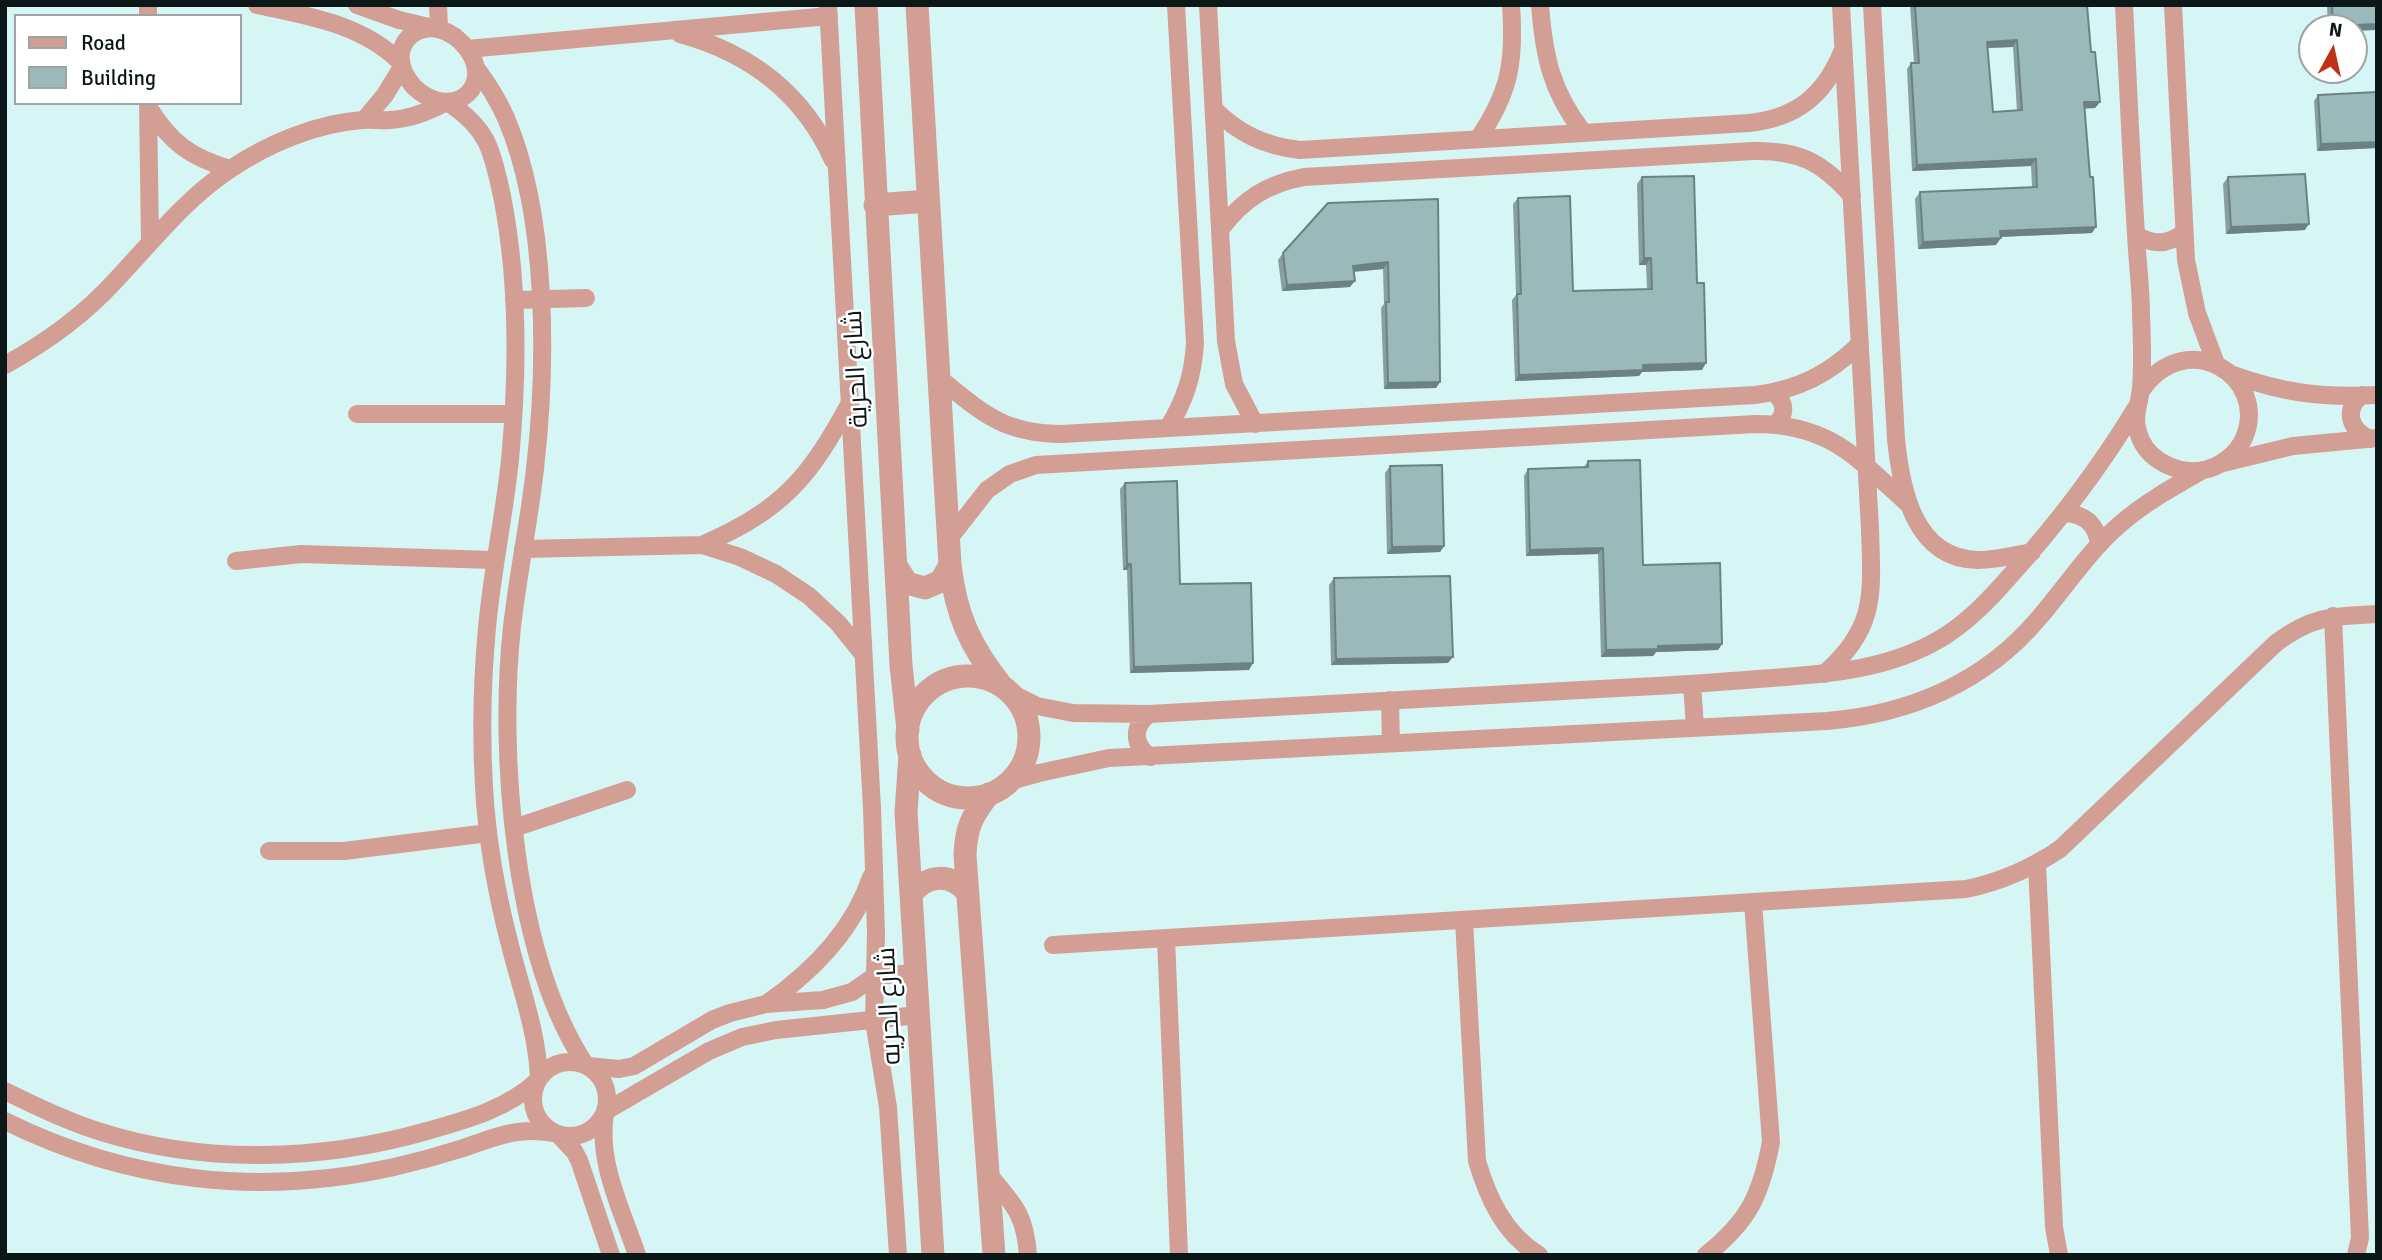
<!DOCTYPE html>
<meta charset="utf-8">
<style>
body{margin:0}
#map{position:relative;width:2382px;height:1260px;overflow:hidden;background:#d5f6f5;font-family:Signika,sans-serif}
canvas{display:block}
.frame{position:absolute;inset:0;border:7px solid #0c1818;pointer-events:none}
.legend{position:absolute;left:14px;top:14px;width:228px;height:91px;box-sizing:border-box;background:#fff;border:2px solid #9ea3a3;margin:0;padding:9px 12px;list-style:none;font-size:21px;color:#0c1818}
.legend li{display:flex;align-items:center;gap:14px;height:35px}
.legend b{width:35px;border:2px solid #9ea3a3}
.north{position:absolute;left:2298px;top:14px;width:70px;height:70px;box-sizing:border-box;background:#fff;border:2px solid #9ea3a3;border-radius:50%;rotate:8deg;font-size:19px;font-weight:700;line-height:28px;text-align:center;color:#0c1818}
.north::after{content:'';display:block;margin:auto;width:24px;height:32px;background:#bd3219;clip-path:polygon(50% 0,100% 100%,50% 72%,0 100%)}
</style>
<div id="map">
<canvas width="2382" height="1260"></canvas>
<div class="frame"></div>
<ul class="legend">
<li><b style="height:9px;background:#d39f94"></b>Road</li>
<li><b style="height:19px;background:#9abab9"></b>Building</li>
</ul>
<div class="north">N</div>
</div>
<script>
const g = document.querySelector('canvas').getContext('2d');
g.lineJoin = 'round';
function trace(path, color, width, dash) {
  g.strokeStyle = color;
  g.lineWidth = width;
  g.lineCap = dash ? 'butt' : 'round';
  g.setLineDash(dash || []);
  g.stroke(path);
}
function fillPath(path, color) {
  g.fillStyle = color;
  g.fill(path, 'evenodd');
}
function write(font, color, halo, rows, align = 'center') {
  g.font = font + ' Signika,Cairo,sans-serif';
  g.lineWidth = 5;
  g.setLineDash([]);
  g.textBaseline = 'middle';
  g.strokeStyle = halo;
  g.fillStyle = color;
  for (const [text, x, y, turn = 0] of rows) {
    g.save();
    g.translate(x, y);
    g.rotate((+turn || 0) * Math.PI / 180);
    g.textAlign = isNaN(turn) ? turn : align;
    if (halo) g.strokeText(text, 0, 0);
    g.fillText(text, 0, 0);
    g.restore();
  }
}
trace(new Path2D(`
 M148,5V16
 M257,5C308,16 363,24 401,63
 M357,5L399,20L429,27
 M438,5L439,28
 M828,5L872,808L876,933L874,1021L888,1107L898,1255
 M1208,5L1226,341L1234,384L1255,424
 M1540,5C1544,56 1551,91 1583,132
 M1872,5L1896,439C1901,489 1914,559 1978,560C1996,560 2015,555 2032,552
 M2124,5C2128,81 2131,158 2136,234C2137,260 2141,287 2141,314C2142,338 2143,364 2141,388C2139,409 2131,417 2141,440C2151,462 2180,475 2204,470C2220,467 2237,454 2244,438C2270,377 2186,324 2141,391
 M2173,5L2186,260L2197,313L2216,364
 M432,28C443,29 453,34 461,42C501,82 454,125 414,87C406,78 399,66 401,53C404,36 417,29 432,28Z
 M680,34C750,53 803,93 833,160
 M467,49L829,16
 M476,68C488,84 498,100 506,118C548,216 547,365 535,469C529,522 518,574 512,627C498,754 514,956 585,1064
 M148,103L150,242
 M449,103C464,113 477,124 486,141C494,157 498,178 502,196C519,282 518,374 510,460C504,517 492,572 487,628C482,681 481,734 484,787C487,842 497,896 511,949C522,992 537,1032 539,1078
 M149,108C171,143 190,157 230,169
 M1214,109C1239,134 1265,146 1300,150L1749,123C1796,118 1824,96 1842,52
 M364,120L385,95L402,67
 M1478,139C1510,92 1515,62 1511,5
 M1220,230C1243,199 1267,184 1304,177L1753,151C1799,150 1822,162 1852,196
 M2136,235C2153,245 2168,245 2183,233
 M514,300L586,298
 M5,365C45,343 84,315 115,281C152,242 184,200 229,170C267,144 317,123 363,120C372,119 381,121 390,120C410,119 427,112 445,103
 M2230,374C2284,393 2320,398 2377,395
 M939,378C982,413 1004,434 1062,434L1755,395C1798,390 1829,374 1860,344
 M1774,393C1786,402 1786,414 1776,424
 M2362,395C2343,410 2350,430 2370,439
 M357,414H513
 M1168,428C1185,400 1193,376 1195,343L1176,5
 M2223,463L2293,446L2377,438
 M2064,513C2085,514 2097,524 2099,545
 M948,540L987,490L1010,474L1036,465L1755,424C1829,424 1856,457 1907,503
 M702,545C784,509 809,478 851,401
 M523,549L702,545L740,557L776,574L809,596L838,623L863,654
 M236,561L301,554L494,560
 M2333,616L2360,1238L2356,1255
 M1824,674C1877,628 1872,594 1870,529L1841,5
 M1692,684L1695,727
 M1011,693L1037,706L1073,713L1149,714C1293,706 1437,698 1581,690C1640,687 1699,684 1758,679C1821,674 1884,672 1940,639C1967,623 1989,600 2010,576C2057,524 2099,469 2136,408
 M1390,700L1391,743
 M1149,714C1132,727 1133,746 1151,757
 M1010,781L1039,773L1109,758L1827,721C1909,714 1984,683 2038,619C2065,588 2087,553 2118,526C2144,503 2173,487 2203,470
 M514,828L627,790
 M269,851H344L488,833
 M2037,865L2054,1227L2059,1255
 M1464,920L1477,1161C1488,1198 1504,1234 1539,1255
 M1166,938L1179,1255
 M1053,945L1966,889C2001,882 2030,869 2060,849L2276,643C2312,616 2333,616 2377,614
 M766,1004C812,972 853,931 871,877
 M533 1099a37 37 0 1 1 74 0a37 37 0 1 1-74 0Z
 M588,1066L619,1069L634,1066L712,1020L730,1013L766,1004L823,1000L852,992L875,976L916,973
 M5,1091C35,1106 66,1121 98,1131C203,1165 322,1161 427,1131C466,1120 507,1109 537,1081
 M606,1111L709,1051L742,1037L776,1030L918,1015
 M605,1114C597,1162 622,1210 637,1255
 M5,1121C128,1182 260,1197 394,1167C416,1162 438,1156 460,1149C494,1138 516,1126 553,1133
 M559,1135L574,1151L579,1160L611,1255
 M989,1175C1014,1205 1025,1214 1028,1255
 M1706,1255C1749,1221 1761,1195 1771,1142L1753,902`), '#d39f94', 18);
trace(new Path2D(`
 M866,5L901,665L908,730
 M917,5L950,565C956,615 970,646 1001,685
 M875,205L928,201
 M897,567L907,583L925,588L941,581L950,565
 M907 737a61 61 0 1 1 122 0a61 61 0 1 1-122 0Z
 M910,755L906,812L933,1255
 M989,794C972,816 966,827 965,855L994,1255
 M911,894C928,874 950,873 967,892`), '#d39f94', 23);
fillPath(new Path2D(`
 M1910,5H2087L2091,52L2100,102L2095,108H2084L2092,233L2000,237L1996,245L1918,249L1915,199L1920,192L2032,187L2031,166L1912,171L1907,69L1911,63H1914ZM2013,47L2017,111L1993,112L1987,48Z
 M2327,5H2377L2354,28H2328Z
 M2377,92V148L2317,151L2314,101L2318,95Z
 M1642,177L1697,283L1702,370L1642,372L1639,376L1515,381L1512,300L1516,295L1513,204L1518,198L1573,291L1647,289L1646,265H1639L1637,184Z
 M2228,177L2305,230L2226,234L2223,184Z
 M1438,199L1440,382L1436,388L1384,389L1381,308L1384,304L1383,269L1354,272L1350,287L1282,291L1278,260L1283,253Z
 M1588,461L1643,565L1722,644L1718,650L1656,652L1653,656L1601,657L1598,554L1526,556L1524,476L1528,469L1584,467Z
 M1390,466L1444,546L1440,552L1387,554L1385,473Z
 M1125,483L1180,584L1249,670L1130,673L1127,570H1123L1120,489Z
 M1334,578L1448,663L1331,665L1329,585Z`), '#84a09f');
fillPath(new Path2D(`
 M2377,24V30L2354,31V28H2332L2333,26Z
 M2017,40L2013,47L1982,48L1987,42Z
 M2084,102H2100L2095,108L2079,109Z
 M2377,142V148L2317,151L2321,144Z
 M2036,159L2031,166L1912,171L1917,165Z
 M2309,224L2305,230L2226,234L2231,227Z
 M2096,227L2092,233L1995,237L2000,231Z
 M2001,238L1996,245L1918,249L1923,242Z
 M1644,258H1651L1646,265H1639Z
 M1388,262L1383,269L1349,272L1353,266Z
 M1355,281L1350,287L1282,291L1287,285Z
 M1706,363L1702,370L1642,372L1639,376L1515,381L1519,375L1643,365Z
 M1440,382L1436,388L1384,389L1388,383Z
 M1444,546L1440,552L1387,554L1392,547Z
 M1603,548L1598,554L1526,556L1530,550Z
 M1127,564H1131L1127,570H1123Z
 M1722,644L1718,650L1656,652L1653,656L1601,657L1606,650L1658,646Z
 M1453,657L1448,663L1331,665L1336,659Z
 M1253,663L1249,670L1130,673L1134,667Z`), '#6c8282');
const building = new Path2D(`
 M1915,5H2087L2091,52H2095L2100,102H2084L2090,177H2093L2096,227L2000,231L2001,238L1923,242L1920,192L2037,187L2036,159L1917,165L1911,63H1919ZM2017,40L2022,110L1993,112L1987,42Z
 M2332,5H2377V24L2333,26Z
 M2377,92V142L2321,144L2318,95Z
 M2305,174L2309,224L2231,227L2228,177Z
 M1694,176L1697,283H1704L1706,363L1643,365V370L1519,375L1517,294H1521L1518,198L1570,196L1573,291L1652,289L1651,258H1644L1642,177Z
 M1438,199L1440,382L1388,383L1386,302H1389L1388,262L1353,266L1355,281L1287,285L1283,253L1328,203Z
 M1640,460L1643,565L1720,563L1722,644L1658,646V649L1606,650L1603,548L1530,550L1528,469L1588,467V461Z
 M1442,465L1444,546L1392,547L1390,466Z
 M1177,481L1180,584L1251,583L1253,663L1134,667L1131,564H1127L1125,483Z
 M1450,576L1453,657L1336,659L1334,578Z`);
fillPath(building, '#9abab9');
trace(building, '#6c8282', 2);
write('26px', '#0c1818', '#fff', [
 ["شارع الحرية",857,369,-93],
 ["شارع الحريه",890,1006,-93]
]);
</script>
